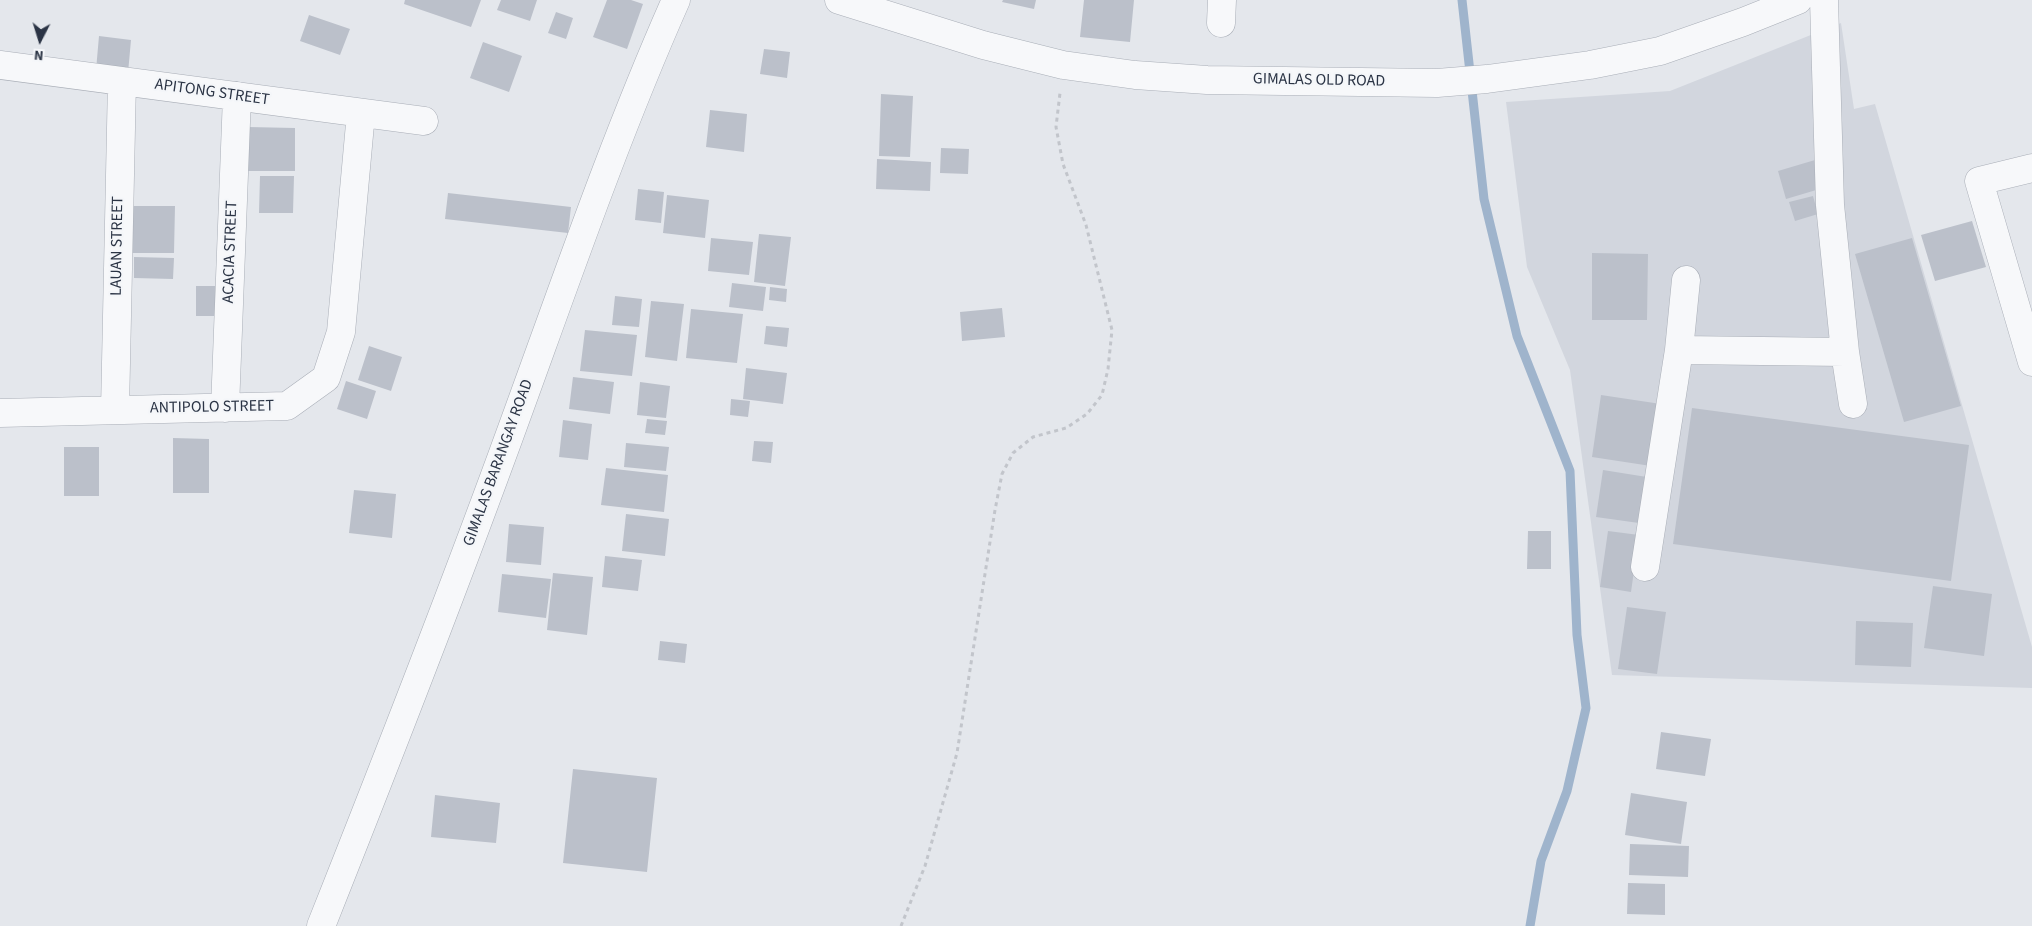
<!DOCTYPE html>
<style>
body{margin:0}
#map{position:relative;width:2032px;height:926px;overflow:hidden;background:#e4e7ec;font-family:"Source Sans 3",sans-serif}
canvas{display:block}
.north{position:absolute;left:15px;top:15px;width:50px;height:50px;-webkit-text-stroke:4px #f4f6f9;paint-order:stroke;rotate:185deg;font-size:14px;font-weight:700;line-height:20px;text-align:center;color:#2b3445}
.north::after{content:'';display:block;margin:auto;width:18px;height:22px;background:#2b3445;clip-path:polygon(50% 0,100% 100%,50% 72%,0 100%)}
</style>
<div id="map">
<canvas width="2032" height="926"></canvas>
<div class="north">N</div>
</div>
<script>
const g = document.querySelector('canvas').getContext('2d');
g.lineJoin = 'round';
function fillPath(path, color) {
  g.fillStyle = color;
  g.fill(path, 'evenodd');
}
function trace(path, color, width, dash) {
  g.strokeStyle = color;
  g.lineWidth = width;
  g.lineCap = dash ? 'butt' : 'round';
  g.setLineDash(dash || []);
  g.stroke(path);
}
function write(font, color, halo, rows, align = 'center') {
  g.font = font + ' "Source Sans 3",sans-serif';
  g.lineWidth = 4.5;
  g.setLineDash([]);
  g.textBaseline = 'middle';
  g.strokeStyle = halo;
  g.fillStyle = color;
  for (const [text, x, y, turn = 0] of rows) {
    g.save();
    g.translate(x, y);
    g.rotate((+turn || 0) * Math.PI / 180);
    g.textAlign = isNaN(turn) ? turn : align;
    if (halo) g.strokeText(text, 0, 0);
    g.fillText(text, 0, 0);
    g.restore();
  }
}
fillPath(new Path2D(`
 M1841,23L1854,109L1875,104L2032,647V688L1612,675L1570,370L1527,267L1506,102L1670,91Z`), '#d2d6de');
trace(new Path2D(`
 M1462,0L1484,199L1517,336L1570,471L1577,635L1586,708L1567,791L1541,861L1530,926`), '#9fb4cc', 9);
fillPath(new Path2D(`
 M405,0H481L471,27L404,4Z
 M501,0H537L530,21L497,10Z
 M607,0H631L643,4L627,49L593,37Z
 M1003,0H1036L1034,9L1002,2Z
 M1084,0H1134L1130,42L1080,37Z
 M556,12L573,18L566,39L548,33Z
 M309,15L350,29L340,55L300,41Z
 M99,36L131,40L128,73L96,70Z
 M483,42L522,56L509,92L470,78Z
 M764,49L790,52L787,78L760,74Z
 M881,94L913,96L910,157L879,156Z
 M710,110L747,114L744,152L706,147Z
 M248,127L295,128V171H248Z
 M941,148L969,149L968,174L940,173Z
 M877,159L931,162L930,191L876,189Z
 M1815,160L1823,188L1786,199L1778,171Z
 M260,176H294L293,213H259Z
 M638,189L664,192L661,223L635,220Z
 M448,193L571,207L568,233L445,219Z
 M667,195L709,200L705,238L663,233Z
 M1813,196L1818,214L1795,221L1789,202Z
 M129,206H175L174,253H128Z
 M1972,221L1986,267L1935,281L1921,235Z
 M759,234L791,237L785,286L754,282Z
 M711,238L753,242L749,275L708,271Z
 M1912,238L1961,406L1904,422L1855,254Z
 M1592,253L1648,254L1647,320H1592Z
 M134,257L174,258L173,279L134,278Z
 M732,283L766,287L763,311L729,307Z
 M196,286H215V316H196Z
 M770,287L787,289L786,302L769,300Z
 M615,296L642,299L639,327L612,325Z
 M651,301L684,304L677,361L645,357Z
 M1002,308L1005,337L962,341L960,312Z
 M691,309L743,314L737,363L686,358Z
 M766,326L789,328L787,347L764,344Z
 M585,330L637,335L632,376L580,371Z
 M369,346L402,357L391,391L358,380Z
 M746,368L787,373L783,404L743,399Z
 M573,377L614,382L610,414L569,409Z
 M346,381L376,391L367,419L337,409Z
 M640,382L670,386L666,418L637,415Z
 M1601,395L1661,404L1651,466L1592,457Z
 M731,399L750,401L748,417L730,415Z
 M1692,408L1969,445L1951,581L1673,544Z
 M647,419L667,421L665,435L645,433Z
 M563,420L592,424L588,460L559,457Z
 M173,438L209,439V493H173Z
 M754,441L773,442L771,463L752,461Z
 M626,443L669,447L666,471L624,467Z
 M64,447H99V496H64Z
 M606,468L668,475L664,512L601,505Z
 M1603,470L1653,478L1646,524L1596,517Z
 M354,490L396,494L392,538L349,533Z
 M626,514L669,519L665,556L622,551Z
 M509,524L544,527L541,565L506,562Z
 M1528,531H1551V569H1527Z
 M1608,531L1639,535L1631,592L1600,587Z
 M605,556L642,560L638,591L602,587Z
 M553,573L593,577L587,635L547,630Z
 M502,574L551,579L546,618L498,612Z
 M1933,586L1992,594L1984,656L1924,648Z
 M1627,607L1666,612L1657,674L1618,669Z
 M1856,621L1913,623L1911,667L1855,665Z
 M660,641L687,644L685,663L658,660Z
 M1661,732L1711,739L1705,776L1656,769Z
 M573,769L657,778L647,872L563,863Z
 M1631,793L1687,802L1681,844L1625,835Z
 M435,795L500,803L496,843L431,837Z
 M1630,844L1689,846L1688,877L1629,875Z
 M1628,883L1665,884V915L1627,914Z`), '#bbc0ca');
const minor = new Path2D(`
 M839,0L983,45L1063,65L1135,75L1207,80L1437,83L1487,79L1590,65L1660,51L1743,22L1798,0
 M1824,0L1830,205L1845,352L1853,404
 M1221,23L1222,0
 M0,65L424,121
 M2032,168L1979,181L2032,362
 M1679,350L1845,352
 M225,408L237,96
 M115,410L122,81
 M0,413L287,406L326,378L341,332L361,113
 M1645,567L1679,350L1686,280
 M321,926C383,770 444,614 502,456C558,304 610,149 676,0`);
trace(minor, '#a9aeb7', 29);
trace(new Path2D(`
 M901,926L925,866L957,753L995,510L1002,474L1013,453L1033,437L1066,428L1087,414L1102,395L1108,369L1112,330L1086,225L1063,164L1056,127L1060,93`), '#c2c5cb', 3, [4, 4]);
trace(minor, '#f7f8fa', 28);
write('16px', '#2b3445', '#f4f6f9', [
 ["GIMALAS OLD ROAD",1319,81,1],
 ["APITONG STREET",212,93,8],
 ["LAUAN STREET",118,246,-89],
 ["ACACIA STREET",231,252,-88],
 ["ANTIPOLO STREET",212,408,-1],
 ["GIMALAS BARANGAY ROAD",499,463,-70]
]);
</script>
